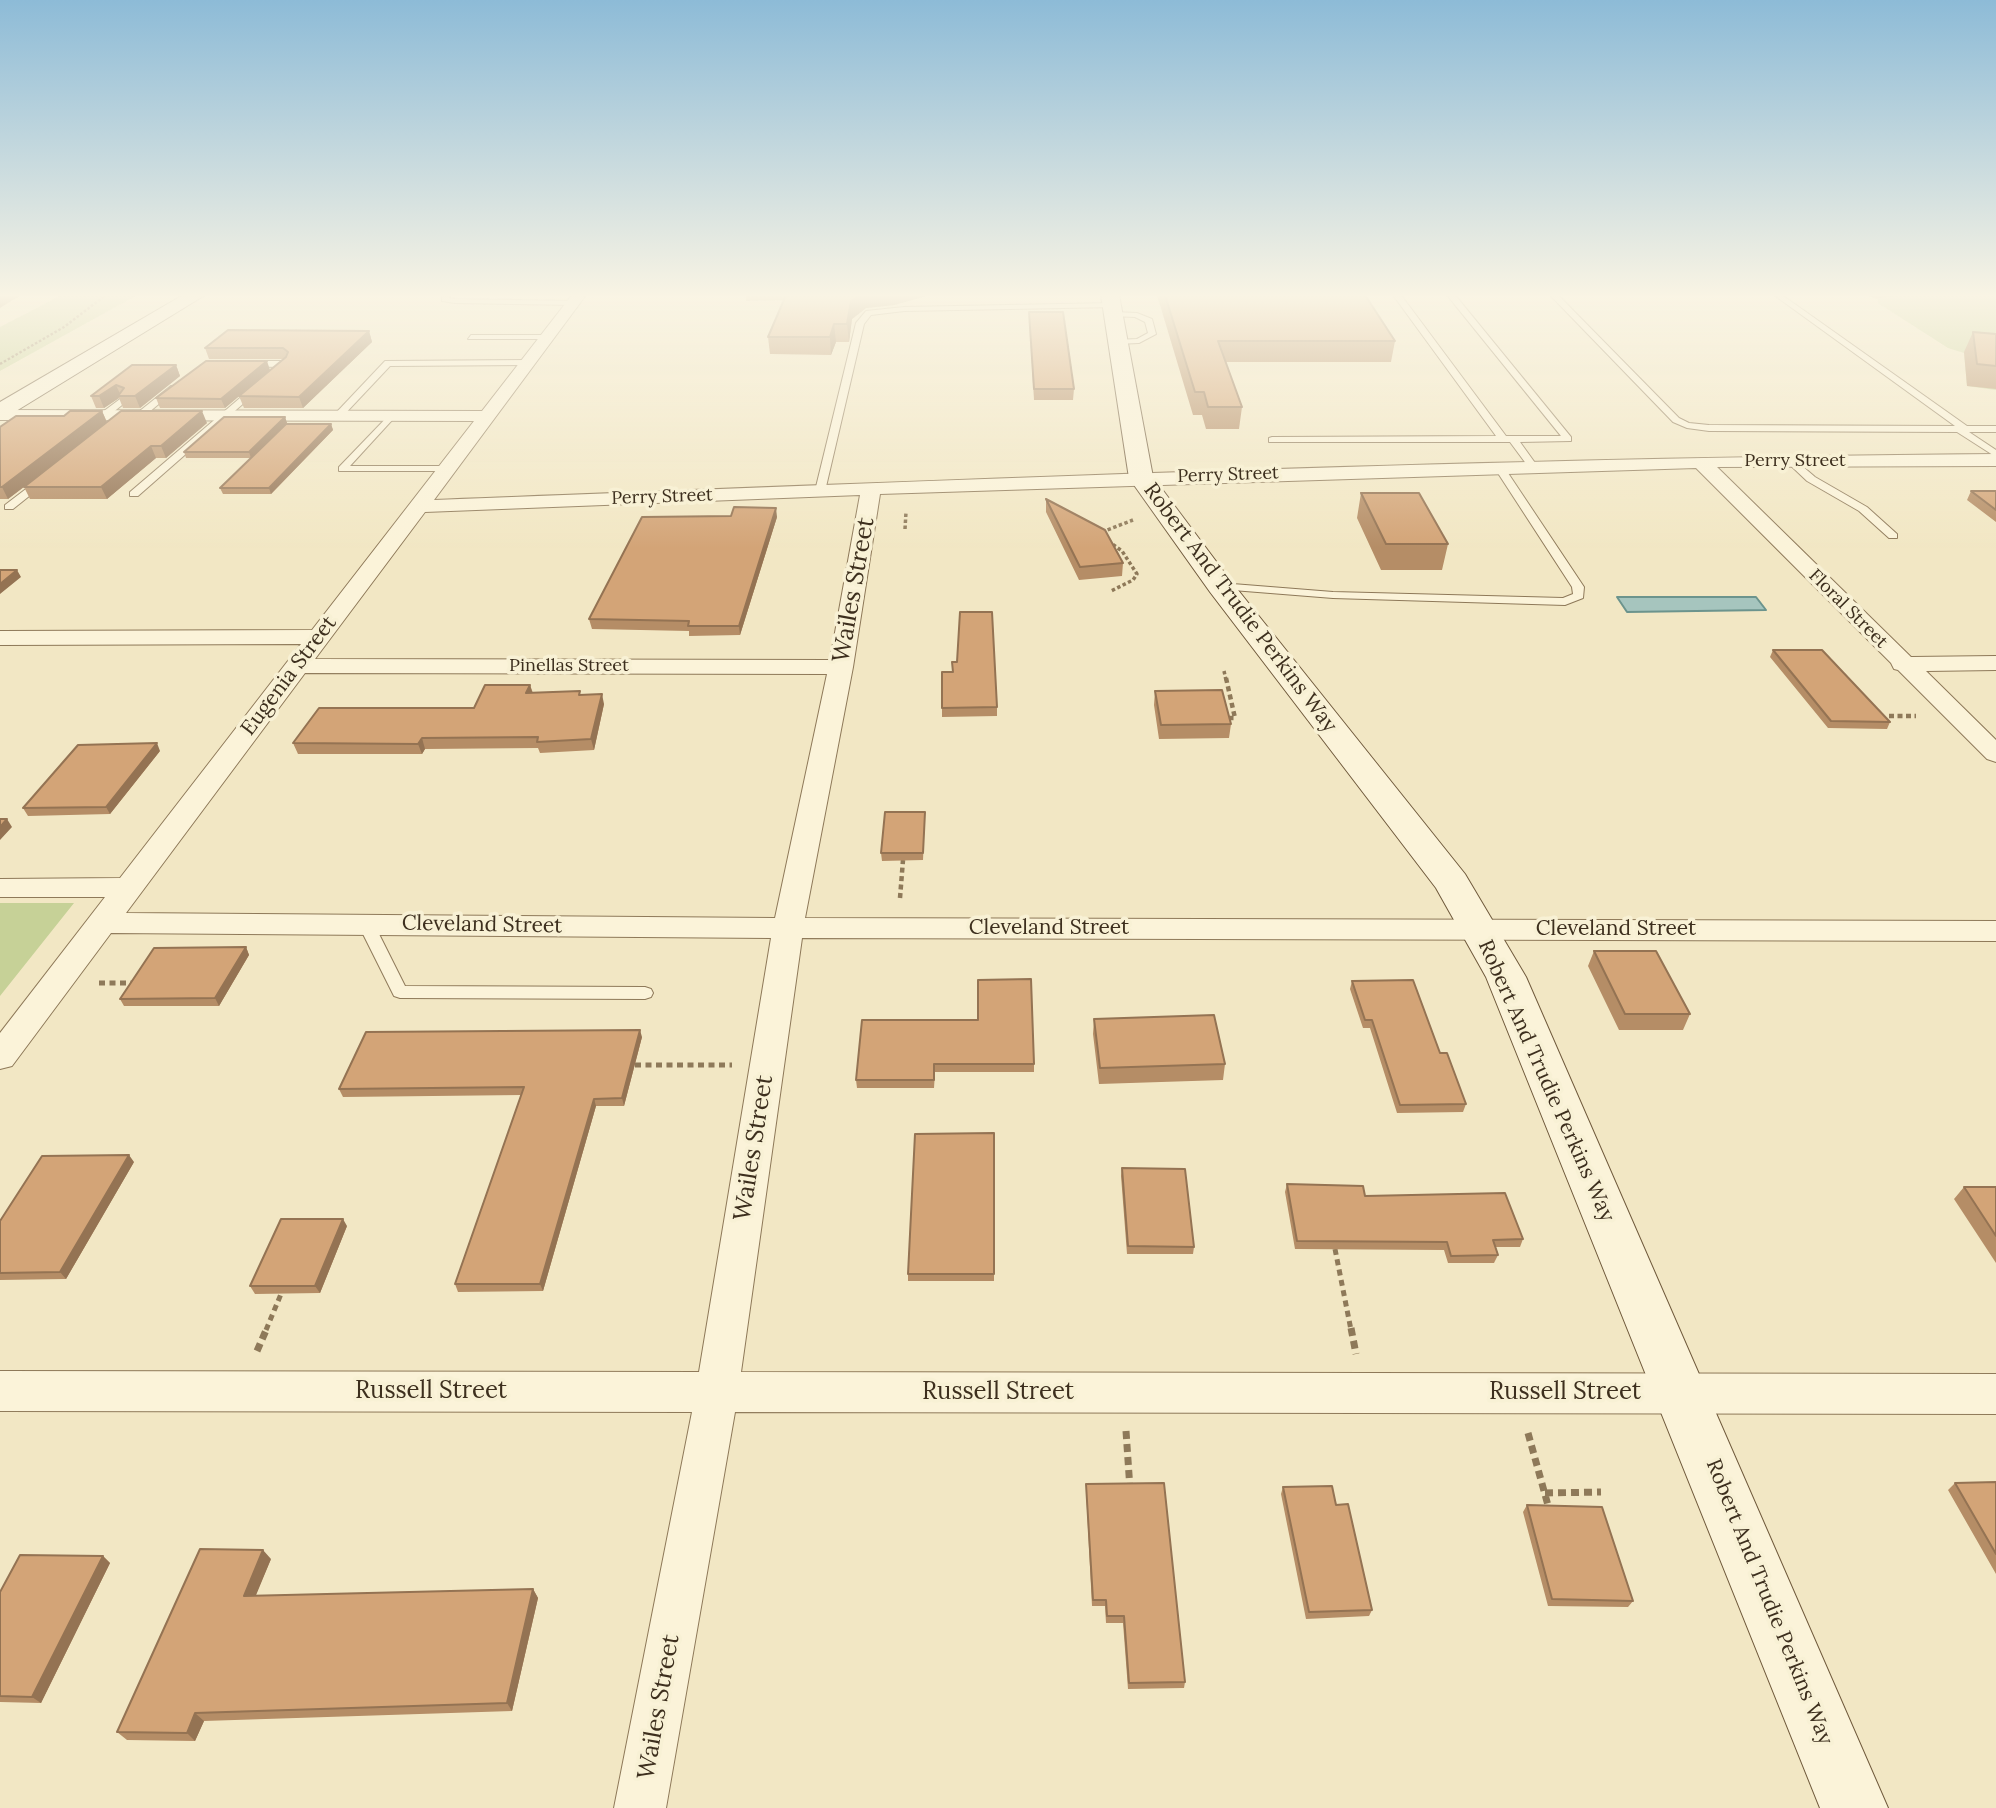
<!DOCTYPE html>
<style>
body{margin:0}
canvas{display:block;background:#f2e7c4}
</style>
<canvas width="1996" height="1808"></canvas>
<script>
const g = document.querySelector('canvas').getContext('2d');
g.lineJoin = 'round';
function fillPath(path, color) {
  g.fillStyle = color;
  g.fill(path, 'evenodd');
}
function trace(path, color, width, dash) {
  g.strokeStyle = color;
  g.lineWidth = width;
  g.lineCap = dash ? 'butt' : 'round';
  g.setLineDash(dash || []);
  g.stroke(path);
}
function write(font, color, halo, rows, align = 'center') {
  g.font = font + ' Lora,serif';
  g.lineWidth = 7;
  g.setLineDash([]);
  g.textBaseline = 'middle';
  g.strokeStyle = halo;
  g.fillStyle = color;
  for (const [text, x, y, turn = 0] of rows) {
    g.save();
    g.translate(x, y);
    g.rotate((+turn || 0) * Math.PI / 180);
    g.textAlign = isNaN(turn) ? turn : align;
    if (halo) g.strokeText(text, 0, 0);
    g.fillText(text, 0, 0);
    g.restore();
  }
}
fillPath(new Path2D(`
 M62,295H137L0,371V327Z
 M1865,295H1996V390L1967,386L1964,353L1948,348L1878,303V299Z
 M0,903H74L0,996Z`), '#c6d197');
const water = new Path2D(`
 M1617,597H1756L1766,610L1627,612Z`);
fillPath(water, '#a6c5be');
trace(water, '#6c948d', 2);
const lane = new Path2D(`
 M442,295H450L449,298L455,299L573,301L577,303L573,305L455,303L442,301Z
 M1393,295H1401L1506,436H1561L1447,295H1455L1571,437V441L1520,442L1538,467L1533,470L1530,469L1510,442H1269V438L1272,437L1496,436Z
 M1550,295H1558L1679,418L1689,423L1709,425L1955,426L1774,295H1782L1967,426H1996V432H1969L1996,450V457L1957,432L1709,431L1687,428L1673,422Z
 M1112,303L1115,307L904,311L871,315L864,324L825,491L820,494L815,491L856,323L866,311L904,307Z
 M1114,312L1137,313L1152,319L1156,334L1139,343L1116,344V340L1137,339L1148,333L1145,322L1135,317L1111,316Z
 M471,335H547L551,337L547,339H468Z
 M527,360L530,361V365L390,366L341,418L333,416L385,361Z
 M248,361H285L289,364L274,376L270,373L277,367L245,366L244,364Z
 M171,386L178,388L142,418H136V414Z
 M254,386L261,388L138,496H130V492Z
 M120,399L127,401L106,418H100V414Z
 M391,413L394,414V418L350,466H446L451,469L449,471H339V467Z
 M1788,459H1794L1815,477L1867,507L1897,534V538H1889L1859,511L1807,481L1788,463Z
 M1499,464L1504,467L1584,587L1583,598L1565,605L1333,598L1220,589L1214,586L1220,583L1333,592L1563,598L1573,594L1572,587L1494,467Z
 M39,479L48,481L13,509H5V505Z
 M366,919L374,924L405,986L645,987L651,989L653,993L651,997L645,999L400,998L394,996L358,924Z`);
const street = new Path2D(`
 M572,295H586L434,500C954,480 1475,458 1996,454V466L1717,467L1911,657L1996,656V670L1926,671L1996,740V762L1987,759L1898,670L1894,669L1891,663L1696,468L880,494L853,667L805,918L1996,921V941L802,938L741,1372L1996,1374V1414L735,1412L666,1808H614L692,1412L0,1411V1371L699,1372L771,938L111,933L12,1066L0,1069V1033L105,897H0V879L120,878L301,644L0,645V631L312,630L474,421L0,420V410L482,411ZM860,495L830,660L315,659L425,512ZM305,673L827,674L775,918L126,913Z`);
const secondary = new Path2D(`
 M183,295H205L8,416L0,418V402Z
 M1101,295H1119L1153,477L1230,580L1465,874L1526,977L1888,1808H1820L1486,977L1436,888L1210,592L1129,478Z`);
trace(lane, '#8e7959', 2);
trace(street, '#8e7959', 2);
trace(secondary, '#705a3c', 2);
trace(new Path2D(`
 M0,364L64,327L106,295`), '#8e7959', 2.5, [2.5, 2]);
trace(new Path2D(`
 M905,529L906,512
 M1102,532L1133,520
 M1108,541L1122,551L1137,574L1133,580L1111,591
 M1224,671L1226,680`), '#8e7959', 3.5, [3.5, 2.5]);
trace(new Path2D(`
 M1226,678L1235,718H1228V721
 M1889,716H1916
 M900,898L903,860`), '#8e7959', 4.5, [5, 3.5]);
trace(new Path2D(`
 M99,983H135
 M635,1065H732
 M1335,1249L1351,1330
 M266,1330L281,1294`), '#8e7959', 5, [6, 4.5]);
trace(new Path2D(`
 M1351,1328L1356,1354
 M257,1351L267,1328
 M1126,1431L1130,1489
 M1528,1433L1549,1509
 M1545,1493L1601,1492`), '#8e7959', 7, [8, 5]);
fillPath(lane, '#fbf3d9');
fillPath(street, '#fbf3d9');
fillPath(secondary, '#fbf3d9');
fillPath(new Path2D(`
 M746,295H929L894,305L866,308L852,319L849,342H836L831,355L770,354L768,337L784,300L746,301Z
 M1157,295H1365L1395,341L1391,362H1225L1242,407L1239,429H1206L1202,415H1193Z
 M1865,295H1908L1876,298Z
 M1029,312L1074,389L1073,400H1034Z
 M369,331L372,342L303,408H244L239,396L284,359H209L205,348Z
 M1973,332L1996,334V389L1967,386L1964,352Z
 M132,365H176L180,376L140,408H123L119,398L104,408H96L91,396Z
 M270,370L225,408H160L156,398Z
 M102,411L107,422L207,423L166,458H156L107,499H30L24,487L8,499H0V427L64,416Z
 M285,417L287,423V424H331L333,430L271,494H223L220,488L251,458H186L184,452Z
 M1971,491H1996V522L1967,500Z
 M1361,493L1448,544L1442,570H1381L1357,518Z
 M1046,499L1123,563L1122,576L1079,580L1046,512Z
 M777,517L740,635L689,636V631L592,629L589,619Z
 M1773,650L1890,722L1887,729L1828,728L1770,657Z
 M957,662L997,707V716L942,717V708L952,672Z
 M530,685L533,693L581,695L604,704L594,750L540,753L538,748L425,749L422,754H298L293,743L474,708Z
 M1155,691L1231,724L1229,738L1159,739L1154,705Z
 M160,751L110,814L28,816L23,808Z
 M925,812L923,860L882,861L881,853Z
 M246,947L249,955L219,1006H124L120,999Z
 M1594,951L1690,1014L1683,1030H1619L1588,966Z
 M1352,981L1440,1053L1466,1104L1463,1112L1397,1113L1370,1028H1363L1350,989Z
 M1094,1019L1225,1064L1223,1080L1099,1084L1093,1034Z
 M862,1020L1034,1064V1072H935L934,1088H857L856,1080Z
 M642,1037L624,1106H596L543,1291L458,1292L455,1284L522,1095L343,1097L339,1089Z
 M994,1133V1281H908V1274Z
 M134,1162L66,1279L0,1280V1221Z
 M1122,1168L1194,1247L1193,1254H1127L1121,1176Z
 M1287,1184L1365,1196L1523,1239L1520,1247H1495L1498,1255L1494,1263H1448L1444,1250L1295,1249L1285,1192Z
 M1964,1187H1996V1263L1954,1199Z
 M347,1226L320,1293L255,1294L250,1286Z
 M1996,1482V1574L1948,1490L1955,1483Z
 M1086,1484L1185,1682L1184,1688L1128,1689L1123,1623H1106L1105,1606H1092L1086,1491Z
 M1283,1487L1336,1505L1372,1610L1369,1616L1306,1619L1281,1494Z
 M1527,1505L1633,1601L1628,1607L1548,1606L1523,1512Z
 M103,1556L110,1563L41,1703L0,1702V1592Z
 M271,1559L255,1596L533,1589L538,1598L512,1711L204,1721L195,1741L127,1740L117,1732Z`), '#b58d66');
fillPath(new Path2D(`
 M0,295H21L0,308Z
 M860,295H929L894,305L866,308L852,319L849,342L847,324L851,301Z
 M1878,295H1908L1876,298Z
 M834,324L836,342L831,355L830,337Z
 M369,331L372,342L303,408L299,397Z
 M267,361L270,370L225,408L221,399Z
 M176,365L180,376L140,408L135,396Z
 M116,385L121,396H118L119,398L104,408L99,396Z
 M102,411L107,423L8,499L2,487Z
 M202,411L207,423L166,458L161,446Z
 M285,417L287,423L251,458L249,452Z
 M331,424L333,430L271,494L269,488Z
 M151,446L156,458L107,499L101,487Z
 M776,508L777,517L740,635L739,626Z
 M17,570L21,577L0,594V584Z
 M530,685L533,695L526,693Z
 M602,694L604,704L594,750L591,739Z
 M422,738L425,749L422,754L418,744Z
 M157,743L160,751L110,814L106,807Z
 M7,819L12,827L0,840V827Z
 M246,947L249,955L219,1006L215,998Z
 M640,1030L642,1037L624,1106L622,1098Z
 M594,1099L596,1106L543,1291L540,1284Z
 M129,1155L134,1162L66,1279L60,1272Z
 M343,1219L347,1226L320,1293L315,1286Z
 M263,1550L271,1559L252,1605L244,1596Z
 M103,1556L110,1563L41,1703L32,1697Z
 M533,1589L538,1598L512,1711L507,1703Z
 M195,1713L204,1721L195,1741L187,1733Z`), '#947353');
const building = new Path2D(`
 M786,295H860L851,301L847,324H834L830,337H768Z
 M1165,295H1365L1395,341H1218L1242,407H1208L1204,392H1195Z
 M1029,312H1063L1074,389H1034Z
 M228,330L369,331L299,397L239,396L286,357L288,352L283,348H205Z
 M1973,332L1996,334V366L1977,364Z
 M206,361H267L221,399L156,398Z
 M132,365H176L135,396H118L124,388L116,385L99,396H91Z
 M70,411H102L2,487H0V427L16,416H64Z
 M121,411H202L161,446H151L101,487H24Z
 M224,417H285L249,452H184Z
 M286,424H331L269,488H220Z
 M1971,491H1996V510Z
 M1361,493H1419L1448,544H1386Z
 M1046,499L1105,530L1123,563L1080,567Z
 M734,507L776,508L739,626H688L689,621L589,619L642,517L731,516Z
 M0,570H17L0,584Z
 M960,612H992L997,707L942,708V672H953L952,662H957Z
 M1773,650H1822L1890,722L1831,721Z
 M485,685H530L526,693L580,691L579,695L602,694L591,739L537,742L538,737L422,738L418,744L293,743L319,708H474Z
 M1222,690L1231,724L1161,725L1155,691Z
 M157,743L106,807L23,808L78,745Z
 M885,812H925L923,853H881Z
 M0,819H7L0,827Z
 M246,947L215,998L120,999L154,948Z
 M1594,951H1656L1690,1014H1625Z
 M1031,979L1034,1064H934V1080H856L862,1020H978V980Z
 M1413,980L1440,1053H1447L1466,1104L1400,1105L1372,1020H1365L1352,981Z
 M1214,1015L1225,1064L1100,1068L1094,1019Z
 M640,1030L622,1098L594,1099L540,1284H455L524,1087L339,1089L366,1032Z
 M994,1133V1274H908L915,1134Z
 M129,1155L60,1272L0,1273V1221L42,1156Z
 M1122,1168L1185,1169L1194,1247L1128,1246Z
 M1287,1184L1363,1186L1365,1196L1505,1193L1523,1239L1493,1240L1498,1255L1451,1256L1447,1242L1297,1241Z
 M1964,1187H1996V1236Z
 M281,1219H343L315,1286H250Z
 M1996,1482V1554L1955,1483Z
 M1164,1483L1185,1682L1129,1683L1124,1616H1107L1106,1600H1093L1086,1484Z
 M1332,1486L1336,1505L1348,1504L1372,1610L1309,1612L1283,1487Z
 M1527,1505L1602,1507L1633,1601L1552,1599Z
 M200,1549L263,1550L244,1596L533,1589L507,1703L195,1713L187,1733L117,1732Z
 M20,1555L103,1556L32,1697L0,1696V1592Z`);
fillPath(building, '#d3a477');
trace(building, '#947353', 2);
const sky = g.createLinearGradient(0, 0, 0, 548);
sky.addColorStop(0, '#8dbbd7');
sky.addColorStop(0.54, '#f9f4e4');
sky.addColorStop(1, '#f9f4e400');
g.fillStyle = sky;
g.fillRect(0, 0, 1996, 548);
write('18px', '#3d2f1e', '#f8f1d5', [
 ["Perry Street",1795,461],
 ["Perry Street",1228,475,-2],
 ["Perry Street",662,497,-2],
 ["Floral Street",1848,609,45],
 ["Pinellas Street",569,666]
]);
write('21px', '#3d2f1e', '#f8f1d5', [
 ["Robert And Trudie Perkins Way",1240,608,53],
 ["Eugenia Street",289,676,-53],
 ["Cleveland Street",482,925,1],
 ["Cleveland Street",1049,928],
 ["Cleveland Street",1616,929],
 ["Robert And Trudie Perkins Way",1546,1081,66],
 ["Robert And Trudie Perkins Way",1769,1602,68]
]);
write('24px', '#3d2f1e', '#f8f1d5', [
 ["Wailes Street",854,590,-80],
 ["Wailes Street",754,1148,-81],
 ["Russell Street",431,1391],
 ["Russell Street",998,1392],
 ["Russell Street",1565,1392],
 ["Wailes Street",659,1707,-80]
]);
</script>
